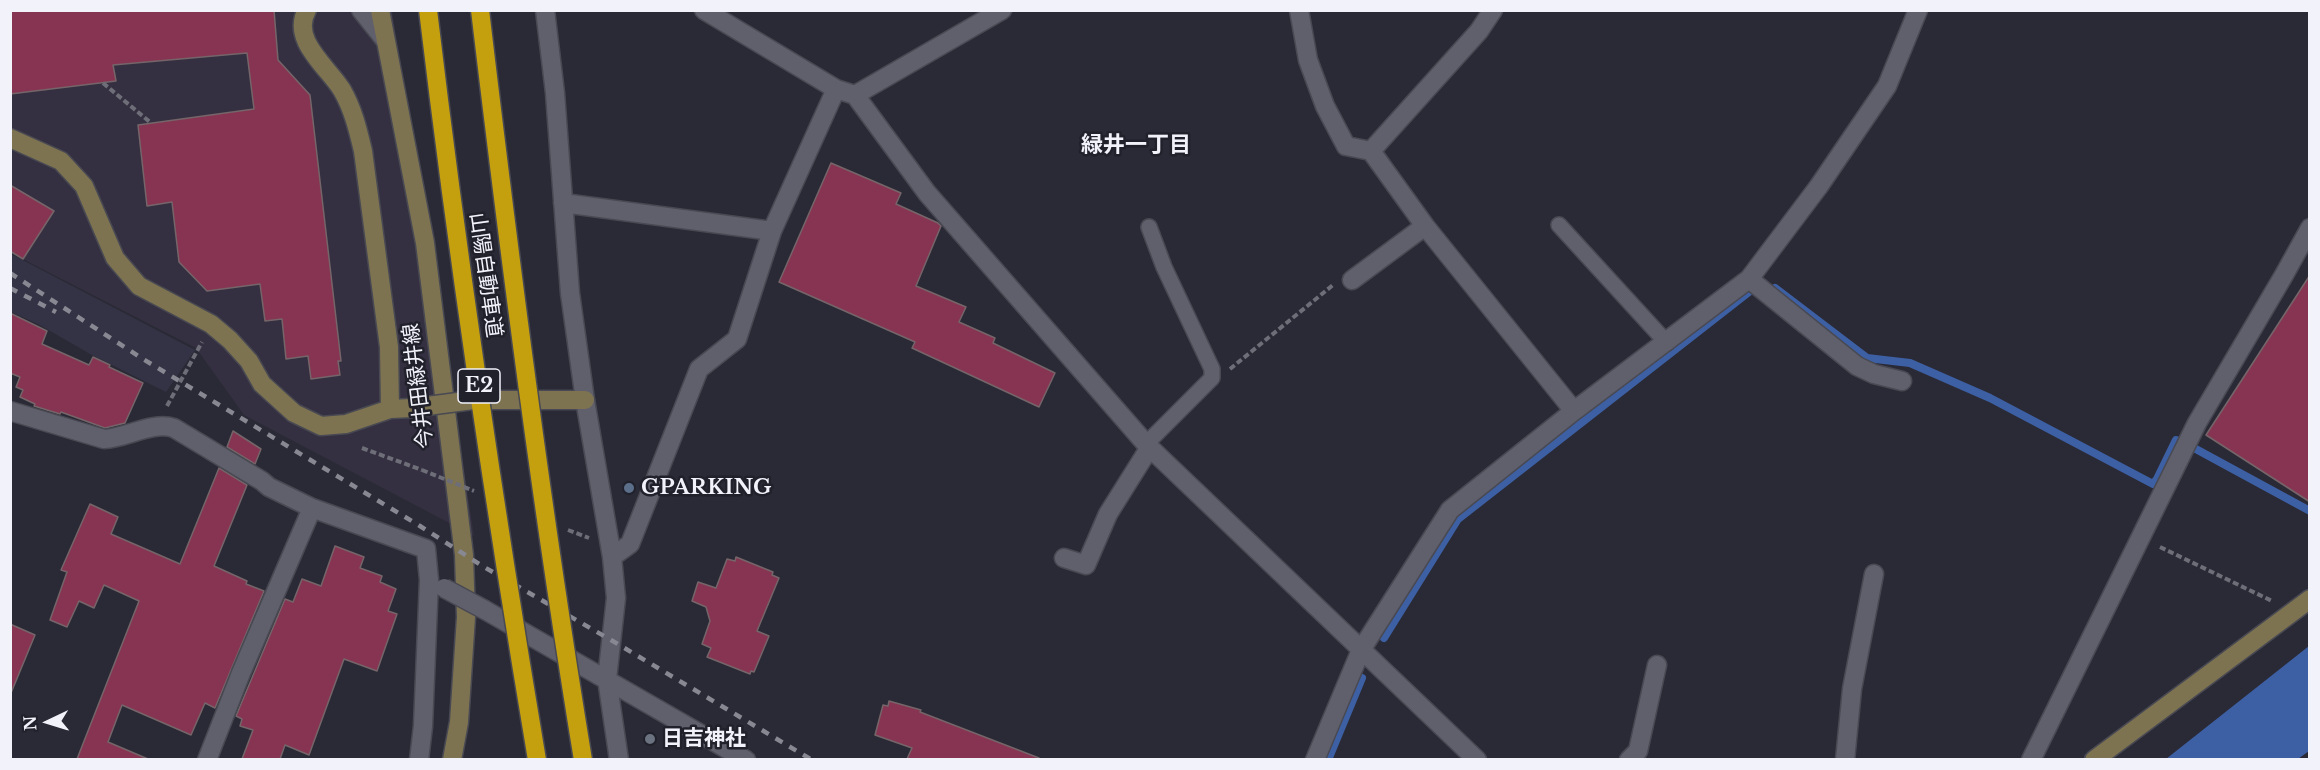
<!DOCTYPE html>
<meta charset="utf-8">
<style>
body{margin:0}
#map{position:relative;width:2320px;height:770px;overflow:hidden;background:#2a2a36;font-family:"Libre Baskerville",serif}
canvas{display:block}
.frame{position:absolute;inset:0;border:12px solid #f1f2fa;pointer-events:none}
.north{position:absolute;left:18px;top:692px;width:60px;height:60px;-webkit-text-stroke:4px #21212c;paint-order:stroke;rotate:266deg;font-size:16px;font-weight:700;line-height:24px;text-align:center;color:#f1f2fa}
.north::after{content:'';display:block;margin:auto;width:21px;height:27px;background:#f1f2fa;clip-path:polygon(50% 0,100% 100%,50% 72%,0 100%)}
</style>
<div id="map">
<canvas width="2320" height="770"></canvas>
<div class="frame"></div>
<div class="north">N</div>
</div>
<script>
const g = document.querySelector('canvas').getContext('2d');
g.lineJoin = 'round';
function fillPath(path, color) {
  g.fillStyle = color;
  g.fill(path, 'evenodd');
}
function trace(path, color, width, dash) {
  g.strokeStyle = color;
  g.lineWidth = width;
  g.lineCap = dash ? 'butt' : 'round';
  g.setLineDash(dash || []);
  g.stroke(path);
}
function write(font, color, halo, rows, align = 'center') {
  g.font = font + ' "Libre Baskerville","Noto Sans JP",serif';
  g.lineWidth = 5;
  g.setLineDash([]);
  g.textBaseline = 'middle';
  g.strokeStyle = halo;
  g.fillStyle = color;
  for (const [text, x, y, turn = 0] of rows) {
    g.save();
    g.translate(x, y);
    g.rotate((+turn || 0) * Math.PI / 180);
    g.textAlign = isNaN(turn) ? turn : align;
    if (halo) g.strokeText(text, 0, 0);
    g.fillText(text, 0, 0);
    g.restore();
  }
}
fillPath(new Path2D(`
 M11,11H392L474,536L244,415L196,348L11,253Z`), '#353041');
fillPath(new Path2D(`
 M11,254L195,350L166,392L90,354L38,324L11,312Z`), '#343345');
fillPath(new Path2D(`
 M2309,646V751L2298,759H2166Z`), '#3d60a5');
trace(new Path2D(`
 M1775,288L1867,358L1910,363L1990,398L2153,484L2157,479L2176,440L2179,441
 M2194,448L2310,511
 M1384,638L1458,519L1750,291
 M1328,760L1362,678`), '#3d60a5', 8);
const building = new Path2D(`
 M10,10H274L278,60L310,95L341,361H338L340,375L311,379L308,356L286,359L282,319L265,321L260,284L207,291L179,262L172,202L147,206L138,125L254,109L247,53L113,65L116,81L10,94Z
 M831,163L901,193L896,204L938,223L941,226L916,286L966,307L959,322L995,338L993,343L1055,373L1039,407L912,348L915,342L779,282Z
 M10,185L54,211L23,259L10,251Z
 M2310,275V502L2206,435Z
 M10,313L47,331L42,344L89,365L93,357L110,365L109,367L143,383L125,423L105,428L61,412L60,414L34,406L35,404L20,397L23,390L16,387L20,377L10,373Z
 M233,431L261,449L255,464L227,447Z
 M219,468L247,485L214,566L247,581L246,584L264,591L215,708L205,703L191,735L122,705L108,742L148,759H77L139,601L104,585L94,608L79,601L67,627L50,620L67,572L61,570L90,504L118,517L111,534L180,564Z
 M335,546L364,557L360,568L382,576L380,582L396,589L388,611L397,614L377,671L344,659L309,755L285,745L280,759H242L253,730L240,726L242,719L236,716L285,599L293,602L302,579L321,586Z
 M736,557L773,572L772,575L779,578L757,631L769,636L754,672L751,671L750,674L707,657L711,648L702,644L710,621L706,607L692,601L698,582L716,588L727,559L735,561Z
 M10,624L35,635L11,693H10Z
 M889,701L921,710L920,712L1039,758V759H907L912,748L875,735L883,705L888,706Z`);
fillPath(building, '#873453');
trace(building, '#756569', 1.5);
const lane = new Path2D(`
 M1559,225L1667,343
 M1146,444L1212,378V369L1164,267L1149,227`);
const street = new Path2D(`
 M361,10L385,40
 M545,10L555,93L570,293L585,400L612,557L616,598L607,679L619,760
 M704,10L836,89L855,95L927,193L1146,444L1477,760
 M1299,10L1308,60L1325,106L1346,146L1371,151L1479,31L1493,10
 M855,95L1002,10
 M1371,151L1425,226L1574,411
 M563,203L772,231
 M1749,279L1857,366L1874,374L1902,381
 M1352,280L1425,226
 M10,411L104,439C127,438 152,421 174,428L262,481L269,487L312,508L426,549L429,580L423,726L419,760
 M612,557L630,544L699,369L737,339L772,231L836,89
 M1064,558L1086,565L1108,514L1150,447
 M485,610L746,760
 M207,760L241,673L312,508
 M1315,760L1361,650L1450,510L1574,411L1749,279L1819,186L1887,86L1918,10
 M1629,760L1638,751L1657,665
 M1845,760L1852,689L1874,574
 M2031,760L2197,423L2284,275L2310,228`);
const secondary = new Path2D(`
 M307,10C290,40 328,67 342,90C353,109 358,130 363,151L389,347L390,409
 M380,10L425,243L464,555L466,617L459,722L452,760
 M10,138L61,161L84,186L115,258L139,286L211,324L230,340L249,361L262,384L294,413L321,426L346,424L390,409L412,408
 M473,400H585
 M2094,760L2310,599`);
trace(lane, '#484952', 18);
trace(street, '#484952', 21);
trace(secondary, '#484952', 21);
trace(new Path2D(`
 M103,83L151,123
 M1230,369L1333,285
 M167,406L202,342
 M362,448L422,470
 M568,530L589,538
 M2160,547L2272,601`), '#6e6e79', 4, [6, 3]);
trace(lane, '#60606d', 15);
trace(street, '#60606d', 18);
trace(secondary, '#7e7350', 18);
trace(new Path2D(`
 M10,273L143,359L420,526L484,567L611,640L812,760
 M10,288L56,312`), '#878892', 4.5, [8, 8]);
const streetBridge = new Path2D(`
 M444,588L485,610`);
const secondaryBridge = new Path2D(`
 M412,408L473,400`);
const highwayBridge = new Path2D(`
 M428,10C458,261 495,511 537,760
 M480,10C510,261 542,511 583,760`);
trace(streetBridge, '#484952', 21, []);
trace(secondaryBridge, '#484952', 21, []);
trace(highwayBridge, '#484952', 21, []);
trace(new Path2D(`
 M422,470L474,491`), '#6e6e79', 4, [6, 3]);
trace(streetBridge, '#60606d', 18);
trace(secondaryBridge, '#7e7350', 18);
trace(highwayBridge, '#c49f0e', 18);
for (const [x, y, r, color] of [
 [629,488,6,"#5c6f8a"],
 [650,739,6,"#6b7280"]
]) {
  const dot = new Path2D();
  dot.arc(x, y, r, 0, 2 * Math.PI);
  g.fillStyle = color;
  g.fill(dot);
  trace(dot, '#21212c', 2);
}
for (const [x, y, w] of [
 [479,386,42]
]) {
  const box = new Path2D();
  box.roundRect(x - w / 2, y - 17, w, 34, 4.5);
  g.fillStyle = '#21212c';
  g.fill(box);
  trace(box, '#f1f2fa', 1.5);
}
write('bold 20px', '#f1f2fa', null, [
 ["E2",479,386]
]);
write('21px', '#f1f2fa', '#21212c', [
 ["山陽自動車道",485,275,82],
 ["今井田緑井線",419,386,-97]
]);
write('bold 21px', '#f1f2fa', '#21212c', [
 ["GPARKING",641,488],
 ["日吉神社",662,739]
], 'left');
write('bold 22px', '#f1f2fa', '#21212c', [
 ["緑井一丁目",1136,146]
]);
</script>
